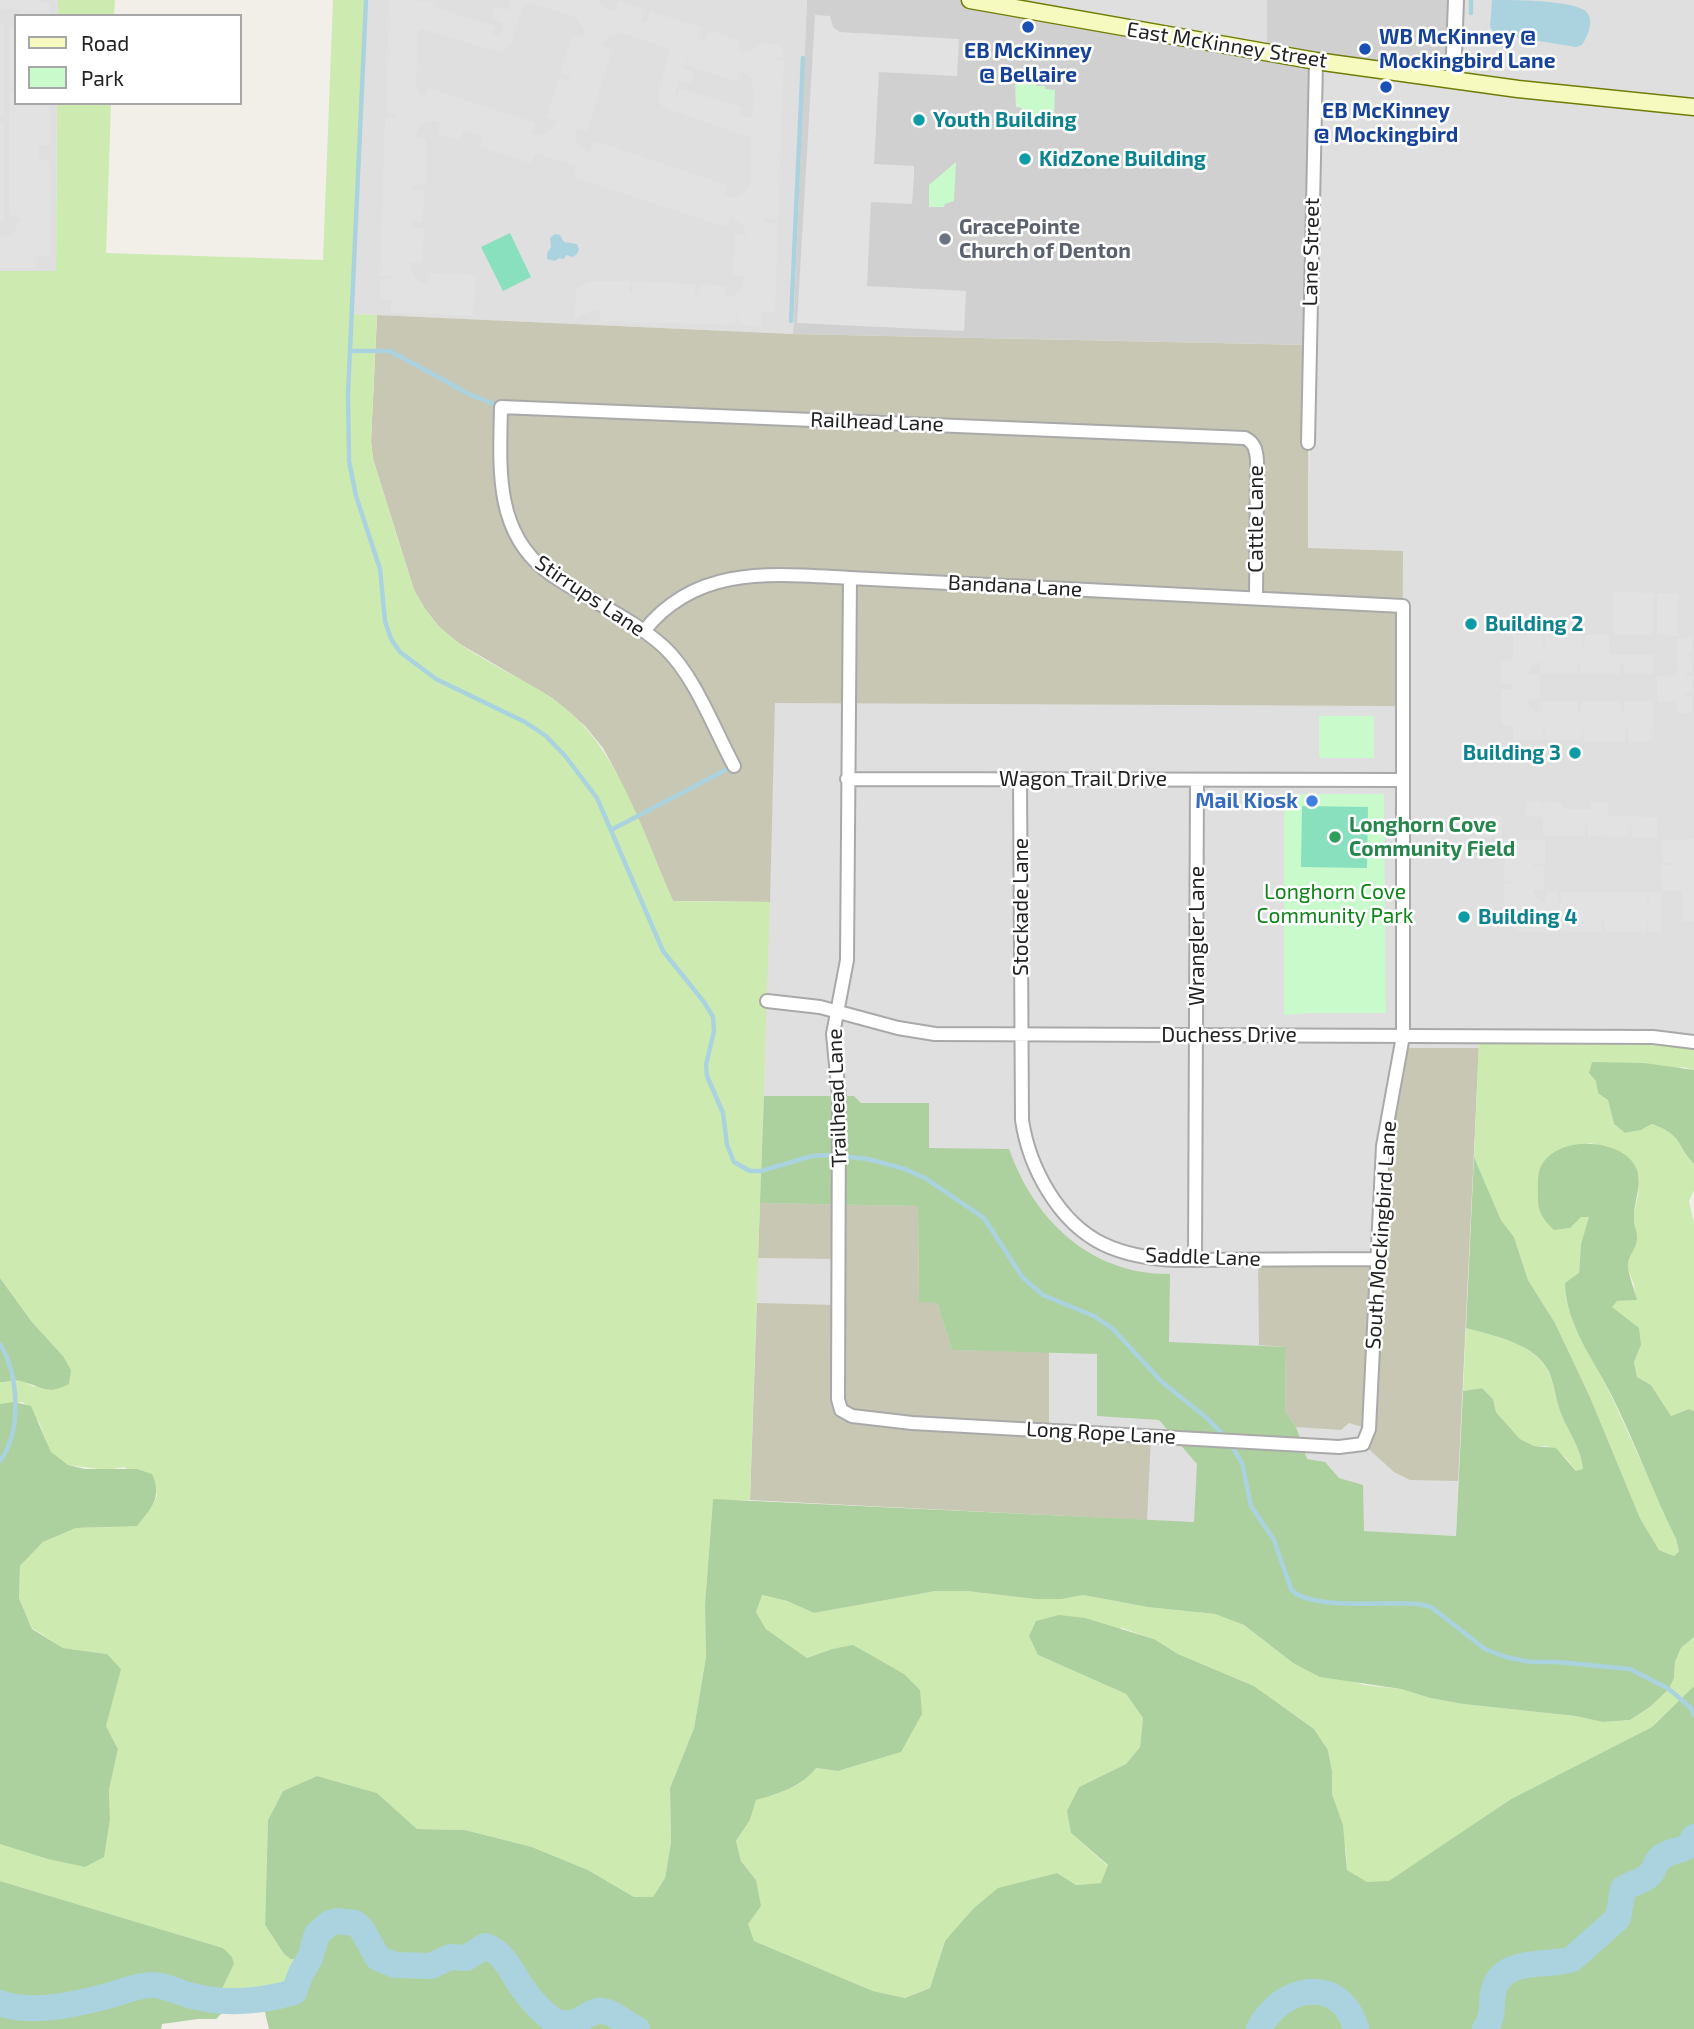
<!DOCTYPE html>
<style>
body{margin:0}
#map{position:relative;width:1694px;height:2029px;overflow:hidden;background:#f2efe9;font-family:"Exo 2",sans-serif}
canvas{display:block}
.legend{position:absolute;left:14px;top:14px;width:228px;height:91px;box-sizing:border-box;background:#fff;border:2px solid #a7a7a7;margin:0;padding:9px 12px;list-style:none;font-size:21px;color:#222}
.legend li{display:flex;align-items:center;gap:14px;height:35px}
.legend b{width:35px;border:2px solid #a7a7a7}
</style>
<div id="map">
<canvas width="1694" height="2029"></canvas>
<ul class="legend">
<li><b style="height:9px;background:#f7fabf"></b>Road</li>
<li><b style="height:19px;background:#c8facc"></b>Park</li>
</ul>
</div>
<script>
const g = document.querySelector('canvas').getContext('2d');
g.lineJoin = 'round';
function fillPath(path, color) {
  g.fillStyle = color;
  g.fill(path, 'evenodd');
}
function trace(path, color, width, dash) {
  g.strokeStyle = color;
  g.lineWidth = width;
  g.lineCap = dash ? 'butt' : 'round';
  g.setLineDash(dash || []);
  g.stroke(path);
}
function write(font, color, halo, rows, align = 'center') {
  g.font = font + ' "Exo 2",sans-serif';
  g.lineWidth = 5;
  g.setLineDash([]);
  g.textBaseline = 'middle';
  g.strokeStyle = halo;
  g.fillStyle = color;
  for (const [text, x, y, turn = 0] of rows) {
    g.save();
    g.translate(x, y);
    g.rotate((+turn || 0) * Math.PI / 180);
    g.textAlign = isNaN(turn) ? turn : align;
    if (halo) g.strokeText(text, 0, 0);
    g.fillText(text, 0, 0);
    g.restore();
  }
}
fillPath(new Path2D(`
 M0,0H58V16H16V103H57L56,272L0,271Z
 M366,0H807L793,334L352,314Z
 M970,0H1267V52Z
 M1456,0H1694V1042L1479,1036L1456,1536L750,1500L775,703L1308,549L1316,61Z`), '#e0dfdf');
fillPath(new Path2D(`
 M807,0H970L1267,52V0H1456L1453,80L1317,61L1309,345L793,334Z`), '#d0d0d0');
fillPath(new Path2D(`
 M377,315L793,334L1309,345L1308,548L1403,551L1402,706L775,703L770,902L673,901L616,772L603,748L585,726L552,698L460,644L440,628L425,609L414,590L373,459L371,441Z
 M1402,1048H1479L1458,1481L1410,1480L1394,1472L1363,1444L1369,1429L1349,1423L1341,1430L1296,1427L1285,1411L1286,1347L1259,1345L1258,1260L1377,1259L1383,1146Z
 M760,1203L918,1206L919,1301L937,1303L952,1350L1049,1352V1431L1151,1436L1147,1520L750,1500L757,1303L838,1305L839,1259L758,1258Z`), '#c7c7b4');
fillPath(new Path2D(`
 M58,0H115L114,16H58Z
 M333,0H366L352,314L377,315L371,441L373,459L414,590C422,604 430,618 442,629C480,665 534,679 572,714C620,757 647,841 673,901L770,902L750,1500H713L705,1604L706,1657L694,1728L670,1788L671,1842L665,1878L653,1897H634L588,1870L532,1847L465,1830L417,1829L377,1793L317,1776L283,1791L268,1820L265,1925L284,1954L300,1960L310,1958L305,1965L294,1992C271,1998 249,2003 224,2000L221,1991L234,1964L223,1948L0,1881V1844L110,1819L109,1790L118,1749L106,1726L107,1654L63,1648L32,1628L19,1598L20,1566L43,1542L76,1528L112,1527L151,1508L157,1496L156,1485L124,1467L107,1470L68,1465L51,1453L39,1422L23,1402L0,1404V1382L23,1381L34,1387L63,1356L32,1322L0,1278V271H56L57,103H111L106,253L323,260Z
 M1479,1036L1694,1042V1070L1683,1067L1596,1081L1608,1099L1614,1124L1625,1133L1641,1130L1652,1124C1684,1136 1675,1144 1694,1164V1190L1689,1201L1694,1223V1411L1689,1409L1671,1416L1651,1385L1637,1377L1634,1362L1641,1345L1612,1307L1616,1301L1636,1300L1634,1285L1627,1266L1637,1238L1634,1225V1213L1638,1195L1639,1176L1628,1158L1609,1147L1590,1143L1569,1147L1581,1217H1590L1581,1244L1579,1273L1566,1298L1576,1328L1611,1395L1676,1539L1679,1551L1674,1556L1659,1550L1640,1518L1590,1397L1555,1323L1528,1280L1514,1237L1501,1220L1474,1157Z
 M1466,1328C1494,1336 1536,1343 1549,1373C1555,1386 1556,1401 1561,1414C1569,1433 1581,1448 1583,1469L1577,1472L1566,1458L1547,1446H1534L1520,1439L1496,1412L1493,1399L1482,1388L1463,1391Z
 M936,1591H966L1035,1599H1062L1083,1595L1147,1607L1215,1614L1244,1625L1293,1663L1364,1685L1401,1689L1430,1698L1463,1704L1575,1716L1603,1722L1630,1720L1650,1707L1669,1689L1674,1678L1675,1662L1681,1648L1694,1637V1686L1652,1727L1511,1799L1389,1882H1366L1347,1870L1346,1850L1332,1794V1771L1328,1750L1314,1729L1254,1686L1178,1654L1154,1639L1122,1628L1038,1655L1126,1694L1143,1718L1140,1747L1126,1764L1079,1787L1071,1833L1108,1866L1102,1883L1076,1885L1057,1873L1035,1879L945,1941L930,1988L905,1998L873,1991L754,1941L747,1924L756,1880L741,1861L736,1841L750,1820L756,1800C781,1792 799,1790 815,1768L838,1771L900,1752L877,1660L853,1646L832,1649L807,1658L766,1629L756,1612L761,1595L787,1601L814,1613Z`), '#cdebb0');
fillPath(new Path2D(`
 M1592,1062L1644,1063L1694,1070V1164C1675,1144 1684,1136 1652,1124L1641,1130L1625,1133L1614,1124L1608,1100L1598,1093L1596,1081L1589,1073Z
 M764,1096H854L861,1103H929V1148L1009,1149C1034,1220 1091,1275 1170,1274L1169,1342L1286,1347L1285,1411L1296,1427L1307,1459L1325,1462L1339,1478L1363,1485L1364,1531L1456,1536L1463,1391L1482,1388L1493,1399L1496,1412L1520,1439L1534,1446L1556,1448L1576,1471L1583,1469C1581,1448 1569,1433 1561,1414C1556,1401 1555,1386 1549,1372C1535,1343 1494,1336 1466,1328L1474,1157L1501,1220L1514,1237L1528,1280L1555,1323L1590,1397L1640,1518L1659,1550L1674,1556L1679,1551L1676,1539C1653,1492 1635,1443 1612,1396C1594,1360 1566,1325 1565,1283L1579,1273L1581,1244L1589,1217H1581L1570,1228L1554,1230C1542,1218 1537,1211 1538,1193C1538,1185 1537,1174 1541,1166C1556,1138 1606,1138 1628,1157C1648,1175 1634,1196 1634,1218C1633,1225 1638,1232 1637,1239C1637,1247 1629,1255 1628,1264C1627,1271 1635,1291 1637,1300L1617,1301L1612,1307L1639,1328L1641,1345L1634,1362L1637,1377L1651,1385L1671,1416L1689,1409L1694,1411V1637L1681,1648L1675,1662L1674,1678L1669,1689L1650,1707L1630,1720L1603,1722L1575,1716L1463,1704L1430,1698L1401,1689L1320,1677L1293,1663L1244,1625L1215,1614L1147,1607L1083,1595L1062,1599H1035L966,1591H936L814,1613L787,1601L762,1595L756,1612L766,1629L807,1658L832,1649L853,1645L904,1674L920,1690L922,1714L901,1752L838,1771L816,1768C800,1788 780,1793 756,1800L750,1820L736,1841L741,1861L756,1880L761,1906L748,1924L754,1941L873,1991L905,1998L930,1988L945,1941L974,1908L998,1888L1057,1873L1076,1885L1101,1883L1108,1865L1071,1833L1067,1811L1079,1787L1126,1764L1140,1747L1143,1718L1126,1694L1038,1655L1029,1636L1036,1621L1059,1615L1085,1618L1154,1639L1178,1654L1254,1686L1314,1729L1328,1750L1332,1771V1794L1343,1825L1347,1870L1367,1882L1389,1881L1511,1799L1652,1727L1694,1686V2029H269L262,2000L294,1992L301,1973L309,1959H291L284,1954L265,1925L268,1820L283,1791L317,1776L377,1793L417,1829L465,1830L532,1847L588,1870L634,1897H653L665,1878L671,1842L670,1788L694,1728L706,1657L705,1604L713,1499L1194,1522L1197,1464L1159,1420L1097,1416V1354L952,1350L937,1303L919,1302L918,1206L760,1203Z
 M0,1278L32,1322L63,1356L71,1370L69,1384C47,1395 45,1388 24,1382C16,1379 8,1382 0,1382Z
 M14,1402L31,1406L51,1452L68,1465L85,1469H137L152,1474C163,1498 151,1508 137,1526L76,1528L43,1542L20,1566L19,1598L32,1629L63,1648L107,1654L121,1669L106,1726L118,1749L109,1790L110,1819L104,1857L85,1867L48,1859L0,1844V1404Z
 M0,1881L223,1948L232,1957L234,1964L221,1991L225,2010L216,2019H198L162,2024L161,2029H0Z`), '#add19e');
fillPath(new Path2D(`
 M1015,82L1035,83L1036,86H1045V89L1055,90L1054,118H1052V122L1021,120L1022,108L1016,107Z
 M956,162L954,201L945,204L944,207H929V185Z
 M1319,716H1374V758H1319Z
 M1284,794H1384L1386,1013H1310L1284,1015Z`), '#c8facc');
fillPath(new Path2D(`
 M510,233L531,277L503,291L481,247Z
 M1302,806L1368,807L1367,868L1301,867Z`), '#88e0be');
fillPath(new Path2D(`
 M0,0H39L40,3H50V16H21L19,9L12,7L0,11Z
 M389,0H419V2L428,0L434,4L430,13L433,7L495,26L493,34L496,36L500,35L504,23L491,18L495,6L508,10L511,0H599L605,8L615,12L619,1L645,9L642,21L647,22L650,11L703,28L699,39L704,41L709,30L740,41L737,51L748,52L760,43L782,45L784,57L772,59L784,60L778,219H765V223H778L775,313L762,312L761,326L740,325L736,315L735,325L600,321V310L596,309L574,319L577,287L593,281H630L629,293H632L633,282L695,284V295L699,296L700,284L726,286V297L735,295L743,286L744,276L733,275L735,235H746L744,226L730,217L726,227L573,177L576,166L535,153L531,163L479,147L483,136L464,130L459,141L436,133L440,122L433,121L420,125L415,136V138L426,139V185H412L413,189L424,190L423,221H411V228H424L422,263H410V269L417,280L428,284L429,273L476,275L473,316L391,312V300H380V279H391V276H380L385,118H396L397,114L386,113ZM528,2L576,17L584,30V37L573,34L560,73L570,77L569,81L559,78L546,118L557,121L552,129L543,134H534L532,133L536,123L428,88L425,98L419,94L416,84L418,31L421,29L499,52L506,49L511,44L524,4ZM618,34H626L670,49L658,93L659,102L663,107L751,138L750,183L744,193L735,197H724L727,185L594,141L589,152L578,145L575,135L577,128L587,131L613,49L603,46V43L608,37ZM689,54L686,65L738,82L741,71L750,78L754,90L752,118L739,116L742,107L680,88L677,95H675L679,81L691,84L695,73L683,68Z
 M815,15L830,16L833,27L840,32L959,39L957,76L879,72L874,164L914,166V176L912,204L871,202L867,286L966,291L964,331L797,323Z
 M0,23H4V117H0Z
 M9,28H16V87H9Z
 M9,92H16V103H50V145L39,146V159L50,161V256H37L35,268H0V235L7,236L13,233L21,218L9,215Z
 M0,122H4V222H0Z
 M1613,592L1654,593L1653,635H1613Z
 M1657,593L1678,594V636L1657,635Z
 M1513,635H1542L1543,647L1545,646V635H1582V647H1584L1585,635H1609V654L1654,655L1653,674H1624V663H1620V674H1580V663L1578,662L1577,674H1540V663L1538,662L1531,666L1528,675H1540V699L1528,700L1530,707L1539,713L1541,701H1577L1578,713H1581V701H1621V713H1624V701H1654L1652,741H1628V729H1625V741H1584L1583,729L1581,740H1545V729H1543V740H1513V725H1501V690L1512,689V684H1501V661L1513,660Z
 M1677,638H1692V654H1686L1685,656L1692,657V673H1685V676H1692V693H1685L1684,695L1692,696V713H1678L1677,701H1657V676L1678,675Z
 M1526,802H1543V808L1545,802L1562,803L1563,809H1591V803H1608V816L1657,817V837H1632L1631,825L1629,826V837L1588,836L1587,825H1585V836H1543V817L1526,816Z
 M1477,816H1502V836H1477Z
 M1694,839V921H1682V891H1662L1661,865H1675V863H1662V840Z
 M1504,840H1545V864H1533V866H1544V890L1533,891L1539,901L1545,903L1546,892H1558L1559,903H1561V892H1647V903H1649V892H1662V932H1649L1648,920L1646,932H1605L1604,920H1602V932H1561L1559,920L1558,932H1517L1516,920H1504V884L1517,882L1504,881Z`), '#e2e2e2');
fillPath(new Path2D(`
 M1492,0C1513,0 1568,0 1584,10C1596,18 1588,36 1582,45L1576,47L1495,34L1490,27Z
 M555,234L560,235L564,242L577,244L579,249L577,254L573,257L566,255L564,259L559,258L555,261L547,259V253L551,247L550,238Z`), '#aad3df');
trace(new Path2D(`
 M366,0L348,394L349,461L356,496L380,569L385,621L391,639L400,652L436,679L525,722L546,736L566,757L597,798L663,951L704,1002L713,1017L714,1031L706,1065L707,1076L723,1113L727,1145L734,1162L750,1171H761L812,1156L831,1155L868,1159L905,1169L925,1178L984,1218L1023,1278L1043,1295L1094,1316L1113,1329L1162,1382L1208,1419L1225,1437
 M1471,13V0
 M791,321L803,58
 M350,351H390L469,394L501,407
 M611,830L733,766
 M0,1344C19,1375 22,1431 0,1461
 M1230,1443L1242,1463L1251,1506L1274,1540L1291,1589C1309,1611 1389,1601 1419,1604L1431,1607L1485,1649L1506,1657L1530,1662H1557L1630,1669L1669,1689L1691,1708L1694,1715`), '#aad3df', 4.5);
trace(new Path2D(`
 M0,2003C34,2015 77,2004 111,1995C125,1991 138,1985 153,1985C165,1985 177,1992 189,1995C224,2005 260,2002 294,1992L301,1973L310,1958L317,1934L330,1923L337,1921L355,1923L361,1928L378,1958L395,1965L431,1966L450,1957L466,1958L485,1946C506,1954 510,1970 521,1986C530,1999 542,2013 556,2022C580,2029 586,2009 603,2011C616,2013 625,2024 637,2029
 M1259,2029C1281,1985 1341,1974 1356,2029
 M1485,2029C1496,2014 1489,2001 1495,1986C1506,1957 1550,1967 1572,1959L1618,1918L1623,1889C1631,1883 1646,1881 1652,1872C1656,1865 1656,1859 1665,1855C1673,1850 1682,1851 1690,1845L1694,1837`), '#aad3df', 26);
const minor = new Path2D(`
 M1308,443L1316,61
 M644,631C697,564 774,574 850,578L1403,606V1036L1383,1146L1369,1429L1363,1444L1339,1447L912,1423L852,1416L841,1410L838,1399L839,1096L833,1034L847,960L850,578
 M734,766C714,729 695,676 664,647C644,629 621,616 598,603C580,592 560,582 544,569C494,529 500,465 501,407L1245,438C1255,443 1256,450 1257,460L1256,598
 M847,779L1402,780
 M1020,779L1022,1120C1029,1167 1058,1222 1103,1244C1126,1255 1152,1259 1177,1260L1377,1259
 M767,1001L820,1007L898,1028L935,1034L1653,1037L1694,1042
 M1195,1260L1197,780`);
const tertiary = new Path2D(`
 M1453,80L1456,0`);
const secondary = new Path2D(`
 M970,0L1316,61L1518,89L1694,107`);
trace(minor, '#a9a9a9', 16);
trace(tertiary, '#a9a9a9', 18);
trace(secondary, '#707d05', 19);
trace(minor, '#fff', 12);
trace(tertiary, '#fff', 14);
trace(secondary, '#f7fabf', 16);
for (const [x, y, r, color] of [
 [1028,27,7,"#1a4fb4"],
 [1365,49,7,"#1a4fb4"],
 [1386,87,7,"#1a4fb4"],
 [919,120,7,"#0f9aa8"],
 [1025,159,7,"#0f9aa8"],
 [945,239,7,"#6b7280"],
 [1471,624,7,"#0f9aa8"],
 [1575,753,7,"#0f9aa8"],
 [1312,801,7,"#3f7fe0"],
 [1335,837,7,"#2e9e5b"],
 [1464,917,7,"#0f9aa8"]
]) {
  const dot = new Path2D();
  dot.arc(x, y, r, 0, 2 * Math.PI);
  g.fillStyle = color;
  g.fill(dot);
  trace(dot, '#fff', 2.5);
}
write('bold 21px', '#164399', '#fff', [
 ["WB McKinney @",1379,37,"left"],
 ["Mockingbird Lane",1379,61,"left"],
 ["EB McKinney",1028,51],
 ["@ Bellaire",1028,75],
 ["EB McKinney",1386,111],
 ["@ Mockingbird",1386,135]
]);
write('21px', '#222', '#fff', [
 ["East McKinney Street",1227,45,9],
 ["Lane Street",1311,252,-89],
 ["Railhead Lane",877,422,2],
 ["Cattle Lane",1256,519,-90],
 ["Bandana Lane",1015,586,3],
 ["Stirrups Lane",590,596,34],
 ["Wagon Trail Drive",1083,779],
 ["Stockade Lane",1021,907,-90],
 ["Wrangler Lane",1197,936,-90],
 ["Duchess Drive",1229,1035],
 ["Trailhead Lane",837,1098,-92],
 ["South Mockingbird Lane",1381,1235,-86],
 ["Saddle Lane",1203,1257,2],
 ["Long Rope Lane",1101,1433,3]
]);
write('bold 21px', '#0d838f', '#fff', [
 ["Youth Building",933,120],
 ["KidZone Building",1039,159],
 ["Building 2",1485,624],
 ["Building 3",1561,753,"right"],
 ["Building 4",1478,917]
], 'left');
write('bold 21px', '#5b616d', '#fff', [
 ["GracePointe",959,227],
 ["Church of Denton",959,251]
], 'left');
write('bold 21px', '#366cbe', '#fff', [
 ["Mail Kiosk",1298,801]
], 'right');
write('bold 21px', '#27864d', '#fff', [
 ["Longhorn Cove",1349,825],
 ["Community Field",1349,849]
], 'left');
write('21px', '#0c8416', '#fff', [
 ["Longhorn Cove",1335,892],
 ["Community Park",1335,916]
]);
</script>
